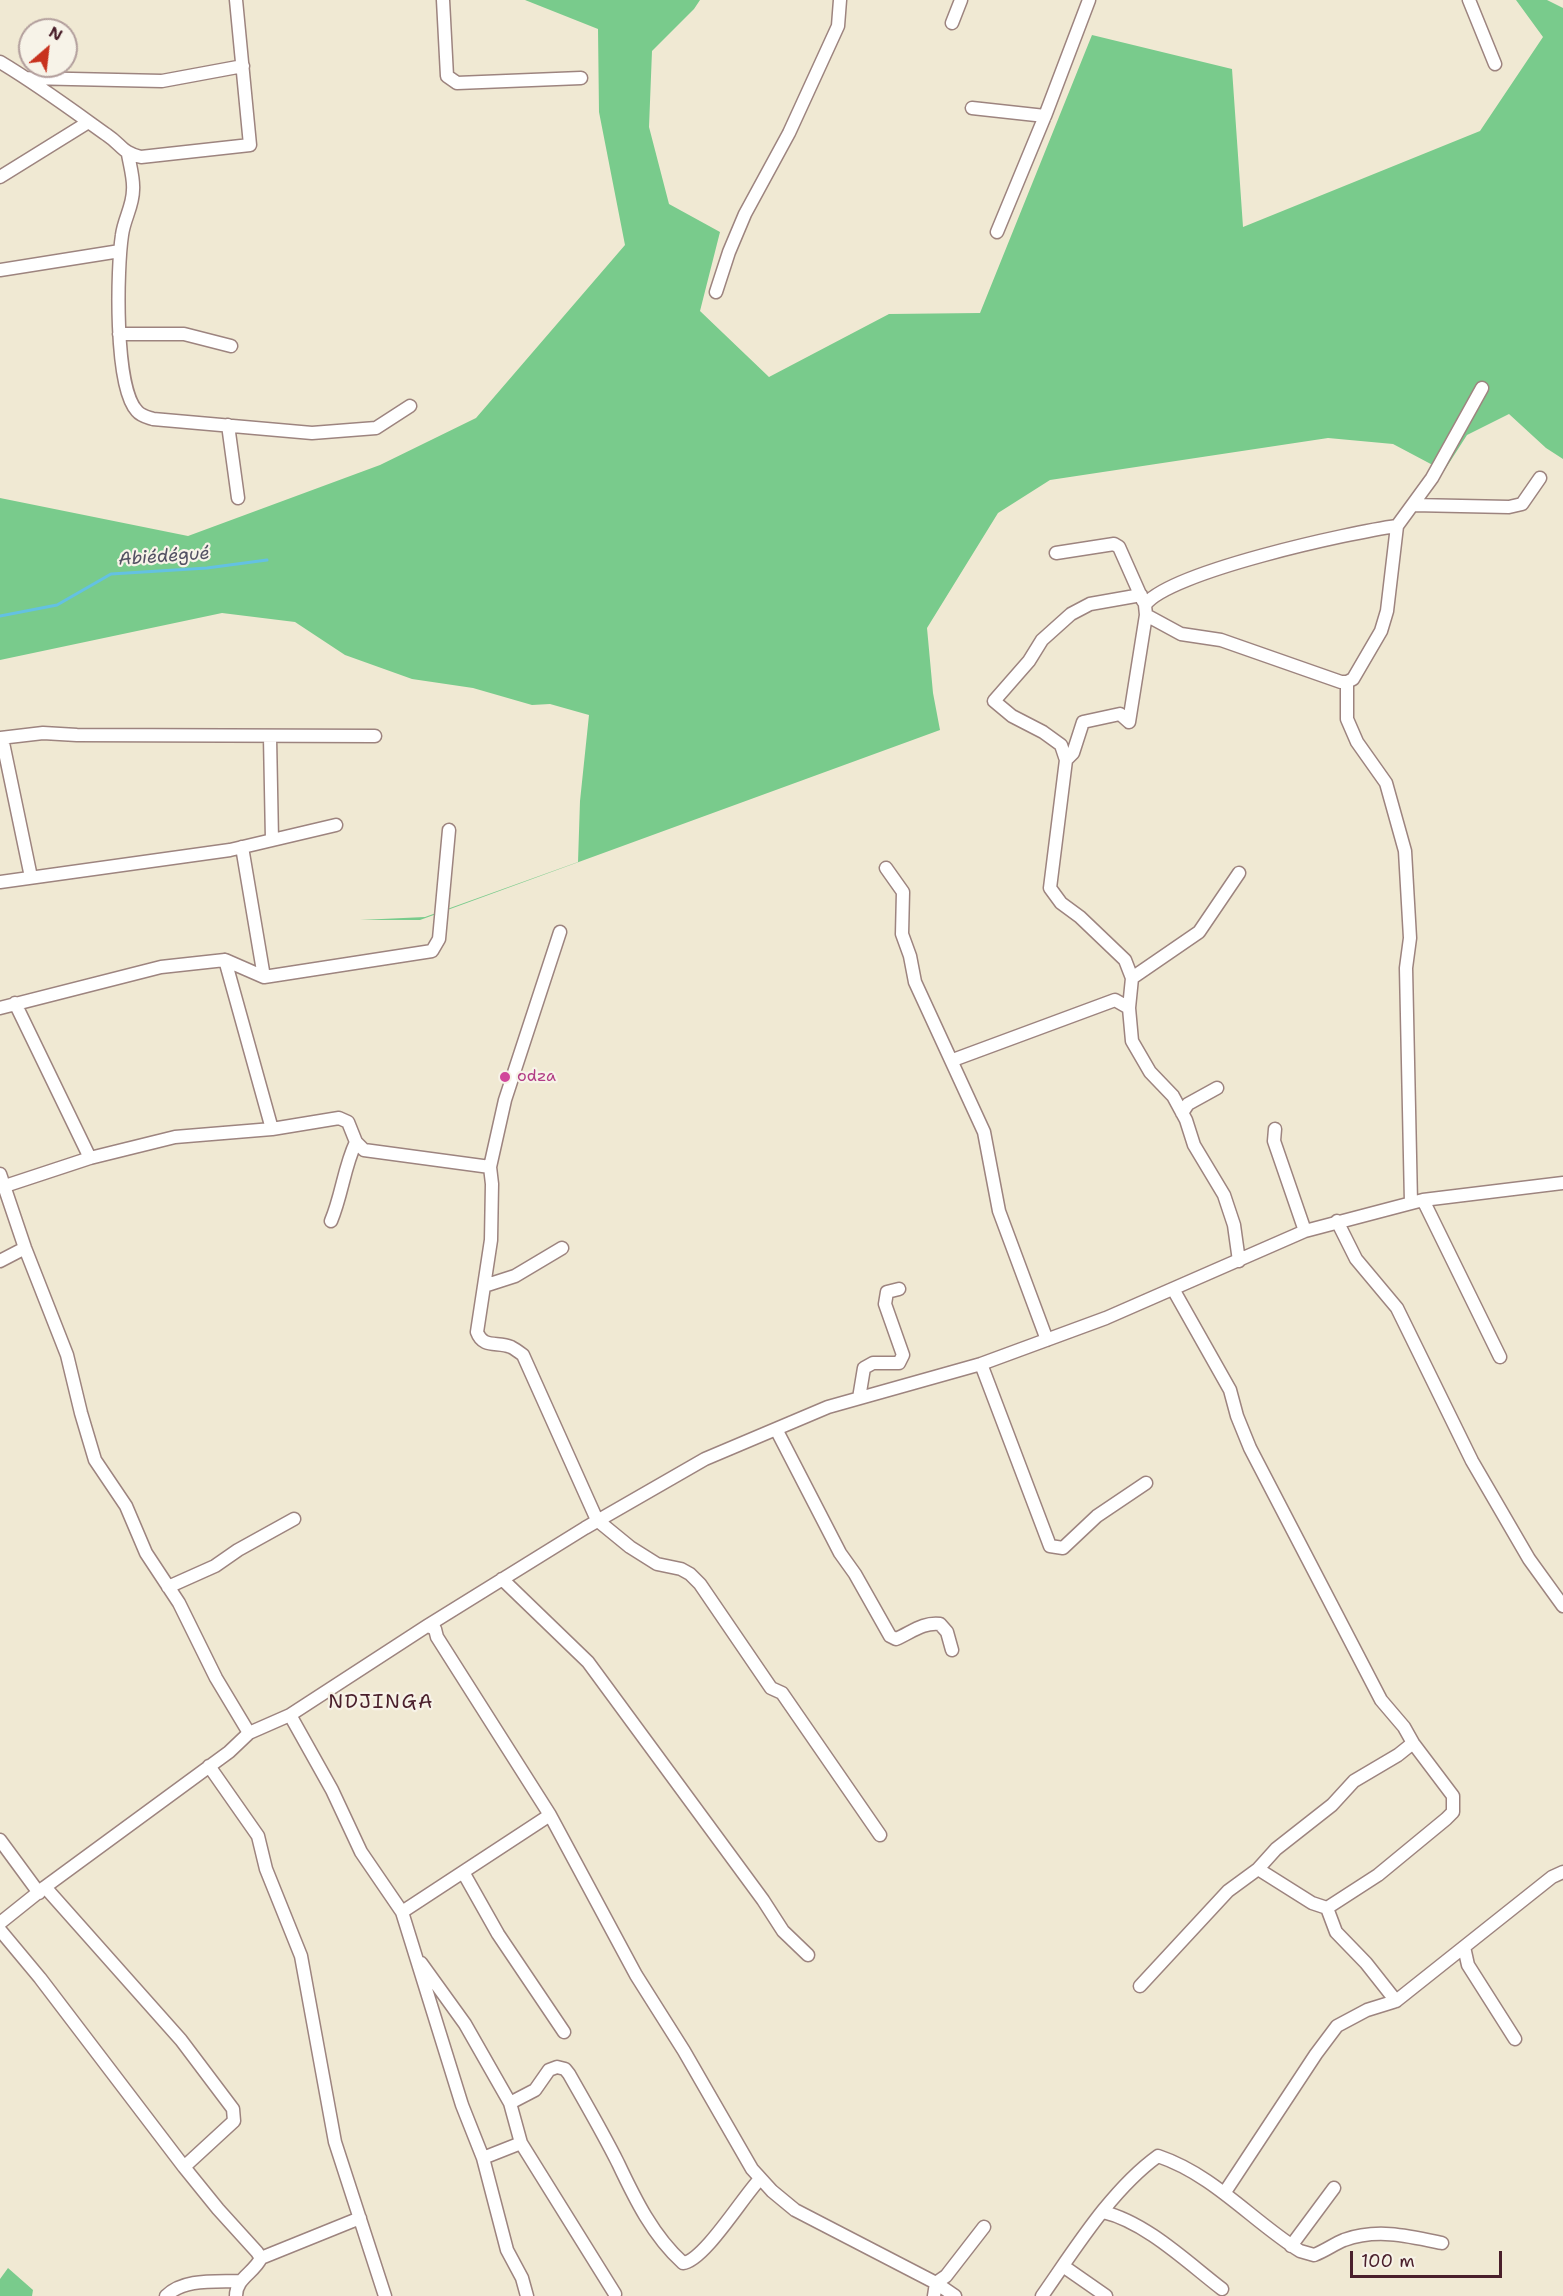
<!DOCTYPE html>
<meta charset="utf-8">
<style>
body{margin:0}
#map{position:relative;width:1563px;height:2296px;overflow:hidden;background:#f0e9d3;font-family:"Shantell Sans",sans-serif}
canvas{display:block}
.north{position:absolute;left:18px;top:18px;width:60px;height:60px;box-sizing:border-box;background:#f7f3e8;border:2px solid #b29e9c;border-radius:50%;rotate:28deg;font-size:16px;font-weight:700;line-height:24px;text-align:center;color:#4a1f2b}
.north::after{content:'';display:block;margin:auto;width:21px;height:27px;background:#c8321e;clip-path:polygon(50% 0,100% 100%,50% 72%,0 100%)}
.scale{position:absolute;left:1350px;top:2251px;width:152px;height:27px;box-sizing:border-box;border:3px solid #4a1f2b;border-top:0;padding-left:8px;font-size:18px;line-height:21px;white-space:nowrap;color:#4a1f2b;-webkit-text-stroke:4px #f7f3e8;paint-order:stroke}
</style>
<div id="map">
<canvas width="1563" height="2296"></canvas>
<div class="north">N</div>
<div class="scale">100 m</div>
</div>
<script>
const g = document.querySelector('canvas').getContext('2d');
g.lineJoin = 'round';
function fillPath(path, color) {
  g.fillStyle = color;
  g.fill(path, 'evenodd');
}
function trace(path, color, width, dash) {
  g.strokeStyle = color;
  g.lineWidth = width;
  g.lineCap = dash ? 'butt' : 'round';
  g.setLineDash(dash || []);
  g.stroke(path);
}
function write(font, color, halo, rows, align = 'center') {
  g.font = font + ' "Shantell Sans",sans-serif';
  g.lineWidth = 4.5;
  g.setLineDash([]);
  g.textBaseline = 'middle';
  g.strokeStyle = halo;
  g.fillStyle = color;
  for (const [text, x, y, turn = 0] of rows) {
    g.save();
    g.translate(x, y);
    g.rotate((+turn || 0) * Math.PI / 180);
    g.textAlign = isNaN(turn) ? turn : align;
    if (halo) g.strokeText(text, 0, 0);
    g.fillText(text, 0, 0);
    g.restore();
  }
}
fillPath(new Path2D(`
 M525,0H700L694,9L652,51L649,127L669,204L720,232L700,311L769,377L889,314L980,313L1092,35L1232,69L1243,227L1480,131L1543,37L1516,0H1547L1563,8V459L1546,448L1509,414L1467,435L1444,471L1393,444L1328,438L1050,480L998,513L927,628L933,693L940,730L420,920H360L425,917L578,862L580,801L589,715L550,704L532,705L473,688L412,679L345,655L295,622L222,613L0,660V498L188,536L380,465L476,418L625,245L599,112L598,29Z
 M8,2268L33,2290L32,2296H0V2279Z`), '#79cb8c');
trace(new Path2D(`
 M0,616L57,605L111,574L207,568L267,560`), '#64c1e2', 3);
const minor = new Path2D(`
 M443,0L447,76L457,83L581,78
 M1469,0L1495,64
 M952,23L961,0
 M0,62C37,84 72,110 107,135C122,145 122,153 141,157L250,145L236,0
 M27,78L162,81L243,66
 M972,108L1045,116
 M128,154C130,166 134,179 133,190C133,206 124,219 122,235C117,268 114,387 137,411C141,416 147,417 153,419L312,433L376,428L410,406
 M0,177L87,123
 M997,232L1045,116L1089,0
 M0,270L120,251
 M716,292L729,252L745,214L789,133L838,26L840,0
 M119,334H184L231,346
 M228,425L238,498
 M1413,505L1509,507L1522,504L1540,478
 M1056,553L1114,544L1119,547L1143,601
 M1146,615L1181,634L1221,640L1341,682H1347L1353,679L1381,631L1387,611L1397,526L1432,478L1482,388
 M1347,682V719L1357,742L1386,783L1405,851L1410,938L1406,968L1411,1203
 M1129,722L1120,714L1083,722L1073,753L1066,760L1050,888L1061,903L1080,917L1125,960L1132,978L1129,1008L1132,1041L1150,1072L1173,1096L1186,1120L1194,1145L1224,1195L1234,1225L1239,1261
 M1129,722L1146,615L1145,605C1168,572 1352,532 1397,526
 M270,737L272,840
 M0,738L43,733L77,735L375,736
 M2,738L31,877
 M1066,760L1061,745L1043,732L1012,716L994,701L1029,661L1042,640L1071,614L1090,604L1141,595
 M242,847L264,977
 M886,868L903,892L902,934L910,956L915,982L984,1132L999,1211L1047,1340
 M0,882L230,850L336,825
 M560,932L505,1100L490,1167L492,1184L491,1240L477,1332C483,1349 498,1341 511,1347C515,1349 519,1352 523,1355L597,1520L630,1547L657,1564L681,1569L690,1574L700,1584L771,1688L782,1693L880,1835
 M225,960L272,1129
 M1132,978L1199,932L1239,873
 M15,1003L90,1158
 M0,1008L161,967L225,960L264,977L432,951L439,939L449,830
 M953,1060L1115,1000L1129,1008
 M1182,1113L1188,1104L1217,1088
 M1275,1129L1274,1141L1305,1231
 M0,1174L25,1248L67,1355L81,1413L95,1460L126,1506L146,1553L179,1603L216,1678L249,1733
 M5,1186L90,1158L175,1137L272,1129L339,1118L348,1122L356,1142L364,1150L490,1167
 M1423,1200L1500,1357
 M331,1221C342,1195 344,1167 356,1142
 M1337,1221L1356,1259L1397,1308L1472,1461L1529,1559L1563,1606
 M0,1261L25,1248
 M484,1286L515,1276L562,1248
 M1173,1289L1230,1390L1237,1416L1250,1448L1381,1700L1404,1727L1413,1743L1453,1796V1812L1446,1819L1378,1875L1327,1908
 M981,1364L1050,1546L1063,1548L1097,1516L1146,1483
 M859,1398L864,1368L873,1363H899L903,1355L885,1304L887,1292L899,1289
 M776,1429L840,1553L855,1574L890,1636L896,1639C912,1632 923,1622 940,1624L947,1632L952,1650
 M502,1579L588,1662L763,1900L783,1931L808,1955
 M168,1587L215,1566L238,1550L294,1519
 M428,1626L435,1629L437,1637L550,1815L636,1975L684,2051L752,2169L772,2191L795,2210L936,2283L955,2296
 M290,1715L332,1790L361,1852L402,1912L462,2105L483,2158L507,2250L522,2278L527,2296
 M209,1766L258,1836L266,1869L301,1956L335,2142L385,2296
 M0,1840L39,1893
 M1258,1869L1312,1903L1327,1908L1336,1932L1366,1963L1396,2001
 M463,1872L498,1934L564,2032
 M45,1887L181,2040L233,2109L234,2121L184,2167
 M402,1912L550,1815
 M0,1923L45,1887L229,1752L249,1733L290,1715L427,1626L585,1528L705,1459L828,1407L981,1364L1106,1318L1305,1231L1423,1200L1563,1183
 M0,1930L40,1978L184,2167L218,2209L257,2252L261,2258C254,2273 236,2278 236,2296
 M1464,1947L1468,1965L1515,2039
 M421,1963L465,2024L510,2103L521,2143L615,2294
 M1140,1986L1228,1891L1258,1869L1276,1849L1332,1805L1354,1781L1398,1755L1413,1743
 M510,2103L535,2090L549,2070L557,2067L565,2069L569,2074C586,2104 603,2133 618,2163C635,2199 653,2236 683,2263C704,2261 744,2195 760,2179
 M483,2158L521,2143
 M1225,2192L1316,2054L1337,2026L1367,2010L1396,2001L1552,1877L1563,1872
 M1103,2212C1146,2222 1188,2263 1222,2289
 M1291,2246L1334,2188
 M261,2258L360,2218
 M1063,2266L1106,2296
 M166,2296C184,2278 216,2282 240,2281
 M934,2296L936,2283L946,2276L984,2227
 M1042,2296C1075,2249 1111,2190 1158,2156C1214,2175 1251,2220 1300,2251L1314,2255C1325,2251 1334,2244 1344,2240C1377,2228 1409,2236 1442,2243`);
trace(minor, '#9d847f', 15);
trace(minor, '#fff', 12);
for (const [x, y, r, color] of [
 [505,1077,6,"#d1479c"]
]) {
  const dot = new Path2D();
  dot.arc(x, y, r, 0, 2 * Math.PI);
  g.fillStyle = color;
  g.fill(dot);
  trace(dot, '#f7f3e8', 2);
}
write('16px', '#b23c85', '#f7f3e8', [
 ["odza",517,1077]
], 'left');
write('italic 18px', '#525062', '#f7f3e8', [
 ["Abiédégué",164,557,-4]
]);
g.letterSpacing = '1.5px';
write('20px', '#4a1f2b', '#f7f3e8', [
 ["NDJINGA",381,1703]
]);
g.letterSpacing = '0px';
</script>
